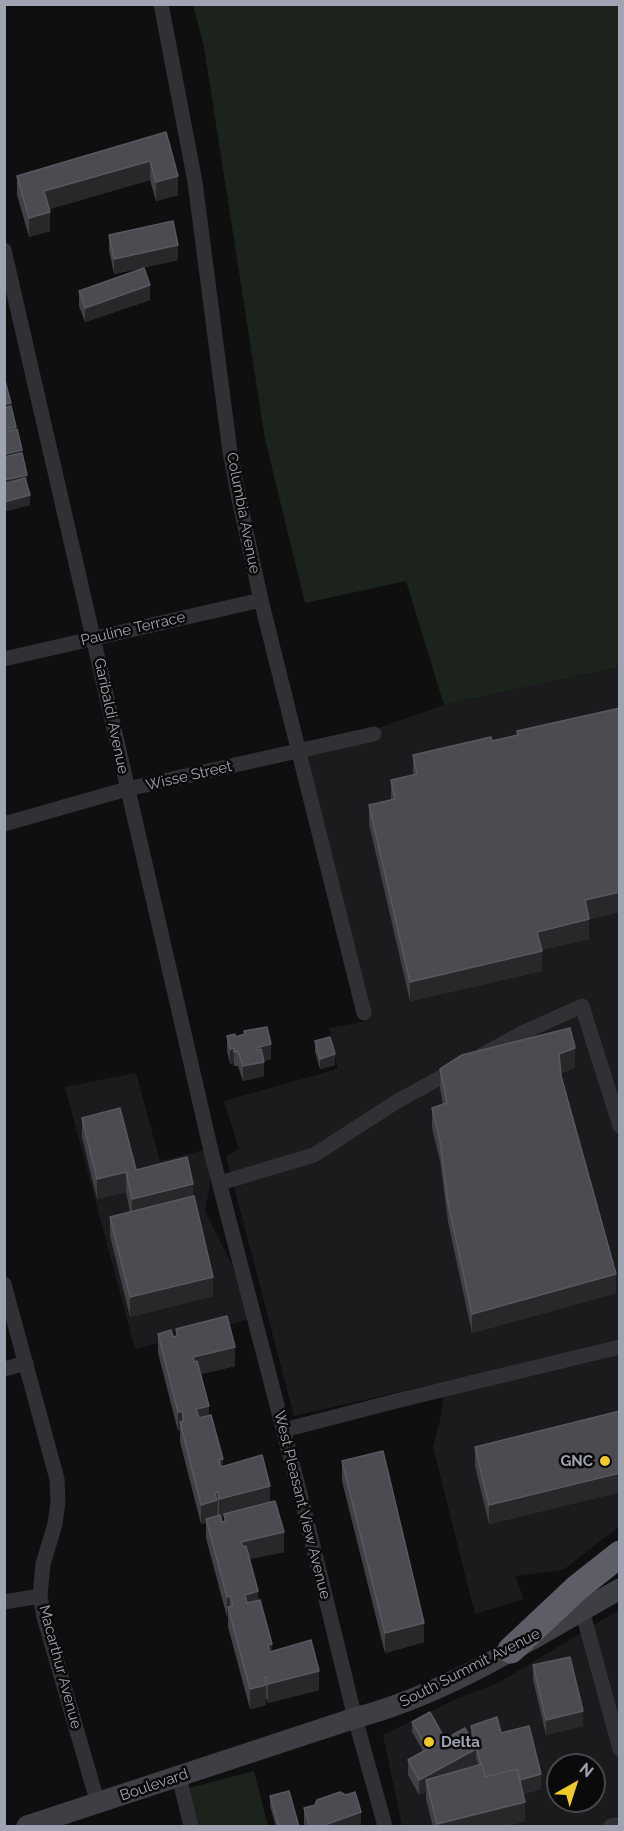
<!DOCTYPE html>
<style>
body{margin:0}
#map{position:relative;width:624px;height:1831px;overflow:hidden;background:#0f0f10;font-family:Raleway,sans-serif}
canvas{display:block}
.frame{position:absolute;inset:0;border:6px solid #a0a3b1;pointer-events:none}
.north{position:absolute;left:546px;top:1753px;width:60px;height:60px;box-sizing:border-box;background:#0a0a0b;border:2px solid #46474d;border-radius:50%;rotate:39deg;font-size:16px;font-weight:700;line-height:24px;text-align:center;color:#a0a3b1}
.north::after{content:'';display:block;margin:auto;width:21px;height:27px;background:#f0ca27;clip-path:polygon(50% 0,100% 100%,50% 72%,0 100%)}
</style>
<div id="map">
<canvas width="624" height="1831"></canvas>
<div class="frame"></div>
<div class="north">N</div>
</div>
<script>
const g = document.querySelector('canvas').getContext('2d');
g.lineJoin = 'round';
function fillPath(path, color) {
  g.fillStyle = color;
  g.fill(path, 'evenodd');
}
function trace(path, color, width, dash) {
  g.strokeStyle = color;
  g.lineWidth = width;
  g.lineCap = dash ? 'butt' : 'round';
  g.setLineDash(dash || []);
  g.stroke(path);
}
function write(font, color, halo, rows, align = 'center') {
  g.font = font + ' Raleway,sans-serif';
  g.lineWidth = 5;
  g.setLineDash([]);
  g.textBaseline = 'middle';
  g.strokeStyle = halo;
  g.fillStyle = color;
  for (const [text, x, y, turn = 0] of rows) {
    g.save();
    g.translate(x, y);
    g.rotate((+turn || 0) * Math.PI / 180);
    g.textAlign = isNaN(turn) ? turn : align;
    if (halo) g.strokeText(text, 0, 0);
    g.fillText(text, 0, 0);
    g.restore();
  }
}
fillPath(new Path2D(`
 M619,667V1527L563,1570L515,1576L524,1599L475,1614L433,1447L440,1420L446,1381L294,1416L226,1156L239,1149L224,1101L338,1069L329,1028L366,1021L304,754L444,705Z
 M136,1073L160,1161L217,1147L205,1211L258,1317L135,1349L65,1087Z
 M619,1610V1826H402L383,1735L458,1698L498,1683ZM558,1765H594V1801H558Z`), '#1b1b1d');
fillPath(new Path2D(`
 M193,5H619V667L444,705L406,581L305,603L265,439L204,47Z
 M254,1771L268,1826H198L189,1788Z`), '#1c231d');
trace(new Path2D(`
 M161,4L195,182L230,452L239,499L261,600L364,1013
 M4,250L212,1155L304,1509L355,1718L385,1826
 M4,659L261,600
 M4,824L127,789L374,734
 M482,1055L522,1033L582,1006L620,1126
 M220,1183L314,1155L396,1102L456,1069
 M4,1284L57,1479L58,1502L55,1524L43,1564L40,1596L44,1617L98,1804
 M4,1369L26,1363
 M284,1430L400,1400L620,1347
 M4,1602L40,1596
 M582,1610L620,1749
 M179,1777L191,1826
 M611,1826L620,1824`), '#303035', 15);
trace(new Path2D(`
 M27,1826L355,1718C450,1693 534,1637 620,1589`), '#3e3f45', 21);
trace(new Path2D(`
 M511,1650L577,1588L620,1554`), '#5c5d66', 27);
fillPath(new Path2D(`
 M166,132L178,195L156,201L150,180L49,209L50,231L29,237L17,195V176Z
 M109,235L178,260L114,274L109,250Z
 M79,291L150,300L85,322L79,306Z
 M620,708V912L589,919V939L541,950L542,971L410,1001L369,824V805L391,800V780L413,775V755L492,741L517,735V731Z
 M244,1031L271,1059L264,1061V1076L243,1081L238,1066H234V1063L230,1064L227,1051V1036L235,1037L244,1034Z
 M315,1041L335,1065L320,1069L315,1052Z
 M575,1068L561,1073L616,1293L472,1333L448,1222L440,1161L432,1128V1108L443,1105L440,1088V1069Z
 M82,1118L136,1170L193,1196L213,1296L130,1317L110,1236V1217L130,1212L126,1192L97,1199L82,1137Z
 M176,1329L235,1366L201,1374L209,1415L223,1467L270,1502L284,1552L249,1559L258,1600L272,1652L319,1690L268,1703L266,1697V1705L250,1709L228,1627V1616L227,1617L206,1538V1523L201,1524L180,1442V1431H178L158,1353V1334L173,1337L176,1336ZM224,1517V1521L222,1522L220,1518Z
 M620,1411V1492L489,1524L475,1466V1447Z
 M342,1461L424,1642L385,1653L342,1481Z
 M533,1665L583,1726L546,1735L533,1680Z
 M412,1722L445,1739L471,1740V1726L501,1733L541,1789L523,1794L525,1821L503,1827H433L426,1799V1791L419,1795L408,1775V1760L423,1751L412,1732ZM476,1758L478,1766L466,1769L476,1764Z
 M270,1796L299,1827H276L270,1806Z
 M304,1808L361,1827H305L304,1823Z`), '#404045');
fillPath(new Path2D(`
 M150,161V180L44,211V191Z
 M178,176V195L156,201V182Z
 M50,212V231L29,237V218Z
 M178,245V260L114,274V259Z
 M150,285V300L85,322V308Z
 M11,403V413L4,414V404Z
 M16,427V437L4,440V430Z
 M22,450V460L4,465V454Z
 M27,475V485L4,490V480Z
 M30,495V505L4,512V502Z
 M620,892V912L585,920V900Z
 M589,919V939L537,951V932Z
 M542,951V971L410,1001V982Z
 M271,1044V1059L256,1063V1048Z
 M234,1048V1063L230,1064V1049Z
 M575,1048V1068L559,1074V1054Z
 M335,1054V1065L320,1069V1059Z
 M264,1062V1076L243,1081V1066Z
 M126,1172V1192L97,1199V1179Z
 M193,1184V1203L132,1218V1199Z
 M616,1274V1293L472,1333V1314Z
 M213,1277V1296L130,1317V1297Z
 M235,1347V1366L193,1376V1357Z
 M209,1406V1425L196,1429V1409Z
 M182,1411V1429L180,1422V1431H178V1412Z
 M223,1459V1479L219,1460Z
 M620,1473V1492L489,1524V1505Z
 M270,1486V1505L224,1514V1517L219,1518V1499Z
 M218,1492L217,1520L206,1519V1523L201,1524V1505L215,1493Z
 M284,1532V1552L241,1561V1542Z
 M258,1591V1611L245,1614V1595Z
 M230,1596V1615L228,1607V1616L227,1617V1597Z
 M424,1623V1642L385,1653V1633Z
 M272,1644V1664L268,1645Z
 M319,1671V1690L268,1703V1684Z
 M266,1677V1705L250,1709V1689Z
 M583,1711V1726L546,1735V1720Z
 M476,1749V1764L428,1790L426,1780V1791L419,1795V1780Z
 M541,1774V1789L519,1795V1780Z
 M525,1802V1821L503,1827H437V1824Z
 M361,1812V1827H319Z`), '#28282b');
const building = new Path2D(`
 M166,132L178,176L156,182L150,161L44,191L50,212L29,218L17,176Z
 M173,221L178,245L114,259L109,235Z
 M144,268L150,285L85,308L79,291Z
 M5,381L11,403L4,404V382Z
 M11,406L16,427L4,430V408Z
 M17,429L22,450L4,454V432Z
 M22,453L27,475L4,480V457Z
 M25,478L30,495L4,502V484Z
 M620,708V892L585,900L589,919L537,932L542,951L410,982L369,805L395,799L391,780L417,774L413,755L491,737L492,741L518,735L517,731Z
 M267,1027L271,1044L256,1048V1050L261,1049L264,1062L243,1066L238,1051L234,1052V1048L230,1049L227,1036L235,1034V1037L245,1034L244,1031Z
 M570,1028L575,1048L559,1054L561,1076L616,1274L472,1314L448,1203L440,1141L432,1108L447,1103L440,1069L462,1055Z
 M330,1037L335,1054L320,1059L315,1041Z
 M120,1108L136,1170L187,1157L193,1184L132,1199L126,1172L97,1179L82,1118Z
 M194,1196L213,1277L130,1297L110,1217Z
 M227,1316L235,1347L193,1357L194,1362L197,1361L209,1406L196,1409L199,1418L211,1415L223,1459L219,1460L221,1467L262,1455L270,1486L219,1499L218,1492L215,1493L217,1500L201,1505L180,1422L184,1421L182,1411L178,1412L158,1334L171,1330L173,1337L178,1336L176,1329Z
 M620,1411V1473L489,1505L475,1447Z
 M383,1451L424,1623L385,1633L342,1461Z
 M275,1501L284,1532L241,1542L243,1547L246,1546L258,1591L245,1595L247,1603L260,1600L272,1644L268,1645L270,1652L311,1640L319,1671L268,1684L266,1677L264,1678L266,1685L250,1689L228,1607L233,1606L230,1596L227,1597L206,1519L220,1515L222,1522L226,1521L224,1514Z
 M570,1657L583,1711L546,1720L533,1665Z
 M430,1712L445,1739L428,1749L412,1722Z
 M497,1717L501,1733L529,1726L541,1774L520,1780L517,1769L485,1777L482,1764L481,1765L471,1726Z
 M465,1728L476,1749L419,1780L408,1760Z
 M482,1764L485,1777L517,1769L525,1802L437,1824L426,1780Z
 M289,1791L299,1827H279L270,1796Z
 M340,1792L346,1795L355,1792L361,1812L319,1827H310L304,1808L315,1805L317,1800Z`);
fillPath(building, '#4b4b51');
trace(building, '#585960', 1.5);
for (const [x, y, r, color] of [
 [605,1461,6,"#f0ca27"],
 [429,1742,6,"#f0ca27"]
]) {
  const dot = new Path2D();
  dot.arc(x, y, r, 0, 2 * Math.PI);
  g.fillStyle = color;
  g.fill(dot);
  trace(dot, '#0a0a0b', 2);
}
write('15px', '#a0a3b1', '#0a0a0b', [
 ["Columbia Avenue",243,513,79],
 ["Pauline Terrace",133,629,-13],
 ["Garibaldi Avenue",111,716,78],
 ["Wisse Street",189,776,-13],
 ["West Pleasant View Avenue",302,1505,76],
 ["Macarthur Avenue",60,1667,75],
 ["South Summit Avenue",470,1668,-27],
 ["Boulevard",154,1785,-19]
]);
write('bold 15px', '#a0a3b1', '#0a0a0b', [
 ["GNC",593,1461],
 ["Delta",441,1742,"left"]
], 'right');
</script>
